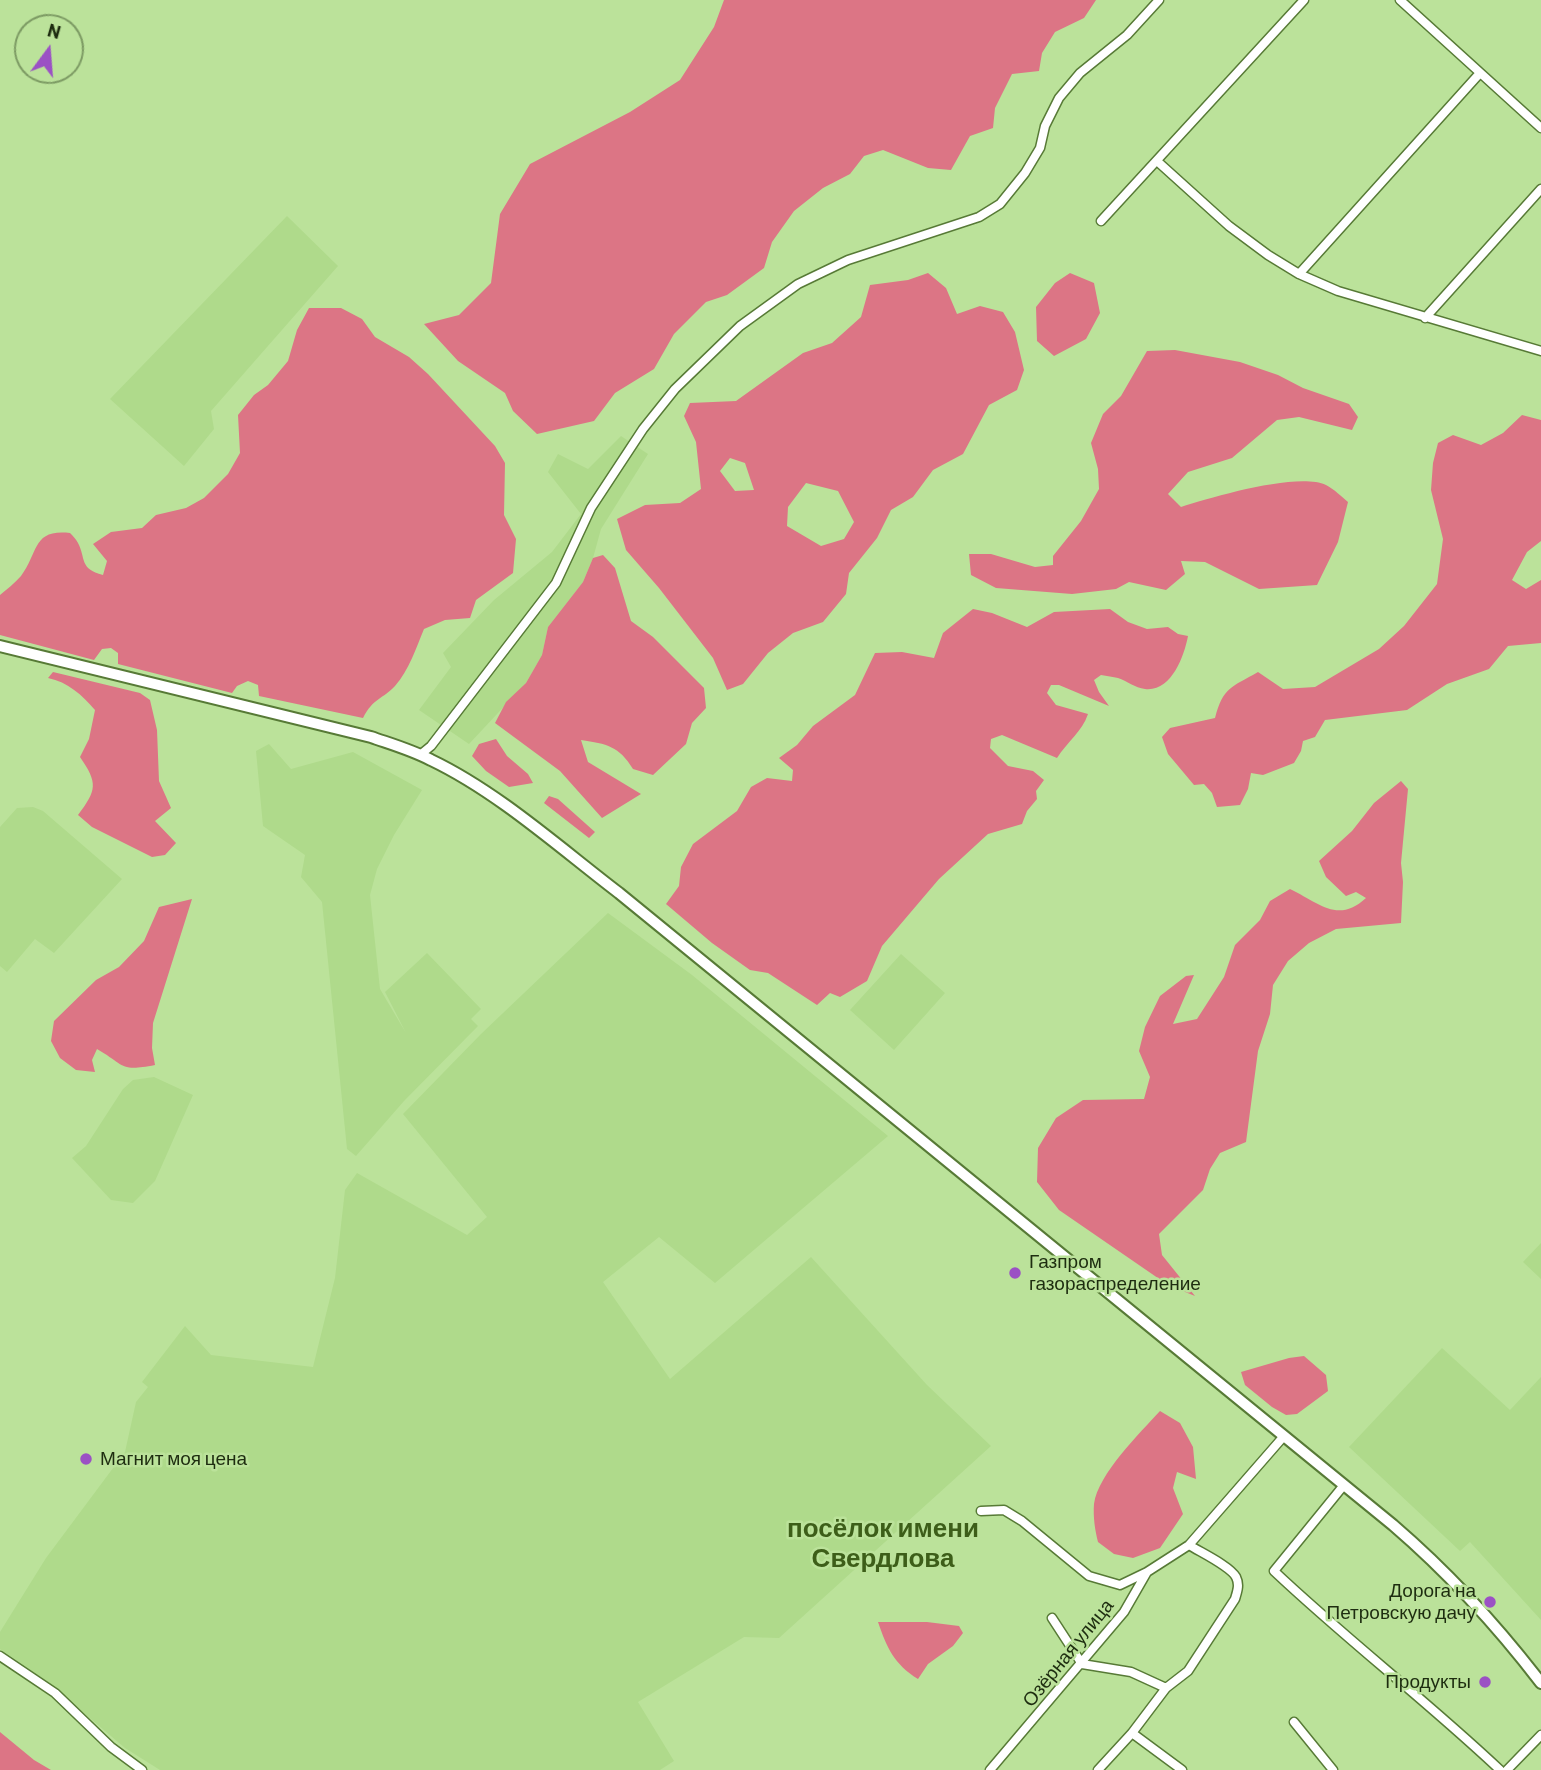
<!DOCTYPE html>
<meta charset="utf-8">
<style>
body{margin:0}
#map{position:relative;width:1541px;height:1770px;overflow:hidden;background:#bbe29a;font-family:Barlow,sans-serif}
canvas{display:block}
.north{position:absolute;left:14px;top:14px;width:70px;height:70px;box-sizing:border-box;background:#bbe29a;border:2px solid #7c9a63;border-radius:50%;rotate:16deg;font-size:19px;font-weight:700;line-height:28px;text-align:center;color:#1e2d10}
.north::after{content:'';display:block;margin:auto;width:24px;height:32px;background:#9b51c4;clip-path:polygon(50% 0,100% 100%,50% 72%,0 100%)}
</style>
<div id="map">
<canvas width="1541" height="1770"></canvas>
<div class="north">N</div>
</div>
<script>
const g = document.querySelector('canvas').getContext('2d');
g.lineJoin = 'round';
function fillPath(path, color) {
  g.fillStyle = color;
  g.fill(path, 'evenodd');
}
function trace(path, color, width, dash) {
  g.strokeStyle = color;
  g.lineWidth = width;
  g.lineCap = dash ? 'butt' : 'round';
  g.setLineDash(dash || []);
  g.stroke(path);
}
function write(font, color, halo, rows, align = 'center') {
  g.font = font + ' Barlow,sans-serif';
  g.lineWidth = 5;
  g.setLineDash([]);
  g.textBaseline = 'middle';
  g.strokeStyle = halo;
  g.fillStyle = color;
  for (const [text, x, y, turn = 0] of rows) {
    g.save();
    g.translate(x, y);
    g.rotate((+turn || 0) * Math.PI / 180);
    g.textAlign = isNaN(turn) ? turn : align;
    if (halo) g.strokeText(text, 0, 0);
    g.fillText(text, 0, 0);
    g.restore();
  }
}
fillPath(new Path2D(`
 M287,216L338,266L211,411L214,429L184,466L110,399Z
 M621,436L648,454L601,529L593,558L583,582L548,627L542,655L526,683L469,744L419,710L451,667L443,653L494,600L552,552L581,514L548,472L558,454L588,469Z
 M269,744L291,769L353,752L422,790L394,835L377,869L370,895L380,989L406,1033L385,992L427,953L481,1009L471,1019L478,1026L404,1101L356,1156L347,1149L322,902L301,877L305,855L263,826L256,751Z
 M33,807L43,811L122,879L54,953L35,939L7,972L0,966V827L17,808Z
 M608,913L692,975L888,1136L715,1283L659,1237L603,1282L670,1379L811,1257L927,1385L991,1446L779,1638L744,1637L638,1702L674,1761L660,1770H160L125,1748L45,1680L0,1649V1632L46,1558L125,1452L136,1402L148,1387L142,1382L185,1326L211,1355L313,1367L335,1278L345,1190L357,1173L467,1235L487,1217L403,1114L481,1034Z
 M901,954L945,993L894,1050L850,1010Z
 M154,1077L193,1095L155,1181L133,1203L111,1200L72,1158L86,1146L123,1089L133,1080Z
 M1541,1243V1279L1523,1262Z
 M1442,1348L1510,1410L1541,1377V1620L1470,1542L1460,1551L1349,1447Z`), '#afda8b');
fillPath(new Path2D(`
 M724,0H1096L1084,18L1055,32L1042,53L1039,71L1012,74L995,108L993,128L970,136L951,170L928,168L883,150L864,156L850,174L823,188L794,211L772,242L764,268L727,295L706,302L674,334L654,369L615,393L594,421L537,434L513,411L505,393L458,361L424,324L459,315L491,283L500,214L530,164L630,112L680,80L714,27Z
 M928,273L946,288L957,314L980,306L1003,312L1015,332L1024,370L1017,390L989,405L963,454L933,470L913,497L891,510L877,538L849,573L846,594L823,622L793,633L768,653L743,684L727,690L713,658L659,588L626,550L617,519L645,505L680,503L701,489L696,442L684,416L690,403L736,401L803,353L832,343L861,317L870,285L908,280ZM730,458L745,463L754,490L735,491L720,471ZM806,483L838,491L854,522L844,539L821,546L787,526L788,507Z
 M1070,273L1094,283L1100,313L1086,339L1054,356L1037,341L1036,307L1055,283Z
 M309,308H341L362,319L375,337L409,357L428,374L495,446L505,463L504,515L516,539L513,573L476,600L470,618L445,620L424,629C416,648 409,670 395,686C383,699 373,698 363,718L259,696L258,685L248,681L237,686L232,693L118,664V653L111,648L102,649L94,660L0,635V595C7,589 15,583 21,576C39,552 32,529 70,533C73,536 76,539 78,543C86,558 79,569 103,575L107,561L93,544L111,532L142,528L156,515L186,508L204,498L228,474L240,453L238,415L254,395L268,385L288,361L297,330Z
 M1175,350L1240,362L1278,375L1303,388L1349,404L1358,417L1352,430L1299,417L1277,420L1232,458L1188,472L1168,494L1181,507C1213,497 1297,472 1326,485C1334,489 1342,497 1348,502L1338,542L1317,585L1259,589L1205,562L1181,561L1185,574L1166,590L1129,582L1116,589L1072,594L996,588L971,575L969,554H991L1035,567L1053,565V556L1081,521L1099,489L1098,469L1091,443L1103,414L1121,396L1147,351Z
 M1522,415L1541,420V541L1527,552L1512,580L1526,589L1541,580V643L1508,646L1489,669L1447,684L1407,710L1325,720L1315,737L1303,741L1301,751L1294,763L1263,775L1251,773L1248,789L1240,805L1217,807L1212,793L1204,784L1194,785L1168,754L1162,737L1170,728L1215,718C1223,687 1232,687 1258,672L1283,689L1315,687L1379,649L1404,626L1437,584L1443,539L1431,490L1433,463L1438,443L1453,435L1481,445L1503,433Z
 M603,555L615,568L631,621L653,637L704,688L706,708L692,723L686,744L653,775L633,769C619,746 607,744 581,740L588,762L641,794L602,818L560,771L495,723L506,702L526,683L542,655L548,627L583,582L593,558Z
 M973,609L992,613L1027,627L1054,612L1110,609L1128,622L1147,629L1168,627L1178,634L1188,636C1184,657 1171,692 1145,689C1135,688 1127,681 1118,678C1113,677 1107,676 1101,675L1094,680L1099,692L1109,706L1059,685H1051L1047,693L1056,705L1088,714C1082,732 1067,742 1057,758L1002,735L991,739L990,748L1008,766L1033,771L1044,780L1036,791L1037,799L1027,811L1022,824L988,834L939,879L882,946L867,981L840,997L830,993L817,1005L768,973L750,970L712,943L666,904L679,886L681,867L693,844L737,811L751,787L767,778L792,781L793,770L779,758L797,745L813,726L855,695L875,653L902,652L934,658L943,633Z
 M53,672L140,693L150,700L157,730L159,781L171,808L155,821L176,843L165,855L152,857L92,827L78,815C97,790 98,783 80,757L89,739L95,710C82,695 68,682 48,678Z
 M496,739L507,756L528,774L533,783L509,787L486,771L472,756L479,744Z
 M1401,781L1408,789L1401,863L1403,882L1401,923L1336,929L1309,943L1288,961L1273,985L1270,1014L1258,1051L1246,1142L1220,1153L1210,1169L1203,1190L1159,1234L1162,1255L1195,1296L1168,1285L1059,1210L1037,1182L1038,1148L1056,1118L1083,1100L1144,1099L1150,1077L1139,1051L1145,1027L1160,996L1186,976L1194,975L1173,1024L1197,1019L1224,977L1235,945L1260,920L1270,901L1290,889C1319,903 1338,924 1366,898L1356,892L1346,896L1326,877L1319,861L1352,831L1374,803Z
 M549,796L558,799L595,832L589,838L544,803Z
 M192,899L153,1023L152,1048L155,1065C119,1072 125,1065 97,1049L92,1060L95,1072L76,1070L60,1058L51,1041L54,1021L96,980L119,967L144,941L159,907Z
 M1304,1356L1326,1375L1328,1391L1297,1414L1286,1415L1272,1407L1245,1385L1241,1372L1289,1358Z
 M1160,1411L1180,1423L1193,1447L1196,1479L1177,1472L1173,1488L1183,1514L1160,1548L1133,1558L1114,1554L1098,1542C1095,1530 1093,1517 1094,1504C1098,1474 1140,1433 1160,1411Z
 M878,1622H927L959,1626L963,1633L953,1646L928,1664L918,1679C894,1664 887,1648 878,1622Z
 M0,1732L34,1760L51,1770H0Z`), '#dc7585');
const street = new Path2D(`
 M1400,0L1541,128
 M1157,161L1229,226L1268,255L1299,274L1338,291L1541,351
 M1101,221L1304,0
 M1299,274L1480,73
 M1425,318L1541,189
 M420,755L431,746L556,583L591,508L643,429L675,389L740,326L798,284L848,260L979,217L1000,204L1025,173L1040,148L1045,126L1059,98L1080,73L1127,35L1159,0
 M1344,1485L1274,1571C1347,1640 1427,1701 1500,1770
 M981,1511L1004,1510L1022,1521L1089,1576L1120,1585L1147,1572
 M1052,1618L1082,1664L1131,1672L1166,1688
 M0,1656L55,1693L111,1747L142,1770
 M1294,1722L1333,1770
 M1132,1733L1182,1770
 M990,1770L1124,1612L1147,1572L1189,1545L1284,1436
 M1098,1770L1132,1733L1166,1688L1188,1671L1235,1599C1237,1592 1240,1585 1236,1577C1230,1566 1200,1552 1189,1545
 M1507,1770L1541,1735`);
const secondary = new Path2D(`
 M0,646L371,737C391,744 412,750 431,760C498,792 560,848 619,893L1393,1525C1450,1574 1495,1623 1541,1683`);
trace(street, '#577a36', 11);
trace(secondary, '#577a36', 14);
trace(street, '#fff', 8);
trace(secondary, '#fff', 10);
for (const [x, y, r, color] of [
 [1015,1273,7,"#9b51c4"],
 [86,1459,7,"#9b51c4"],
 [1490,1602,7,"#9b51c4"],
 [1485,1682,7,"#9b51c4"]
]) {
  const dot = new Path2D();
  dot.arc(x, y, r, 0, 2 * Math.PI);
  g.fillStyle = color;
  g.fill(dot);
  trace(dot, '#bbe29a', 2.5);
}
write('19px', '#1e2d10', '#bbe29a', [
 ["Газпром",1029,1262],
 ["газораспределение",1029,1284],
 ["Магнит моя цена",100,1459],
 ["Дорога на",1476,1591,"right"],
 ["Петровскую дачу",1476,1613,"right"],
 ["Продукты",1471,1682,"right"]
], 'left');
write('19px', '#1e2d10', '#bbe29a', [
 ["Озёрная улица",1068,1653,-51]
]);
write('bold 26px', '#3d5e19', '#bbe29a', [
 ["посёлок имени",883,1528],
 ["Свердлова",883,1558]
]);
</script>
